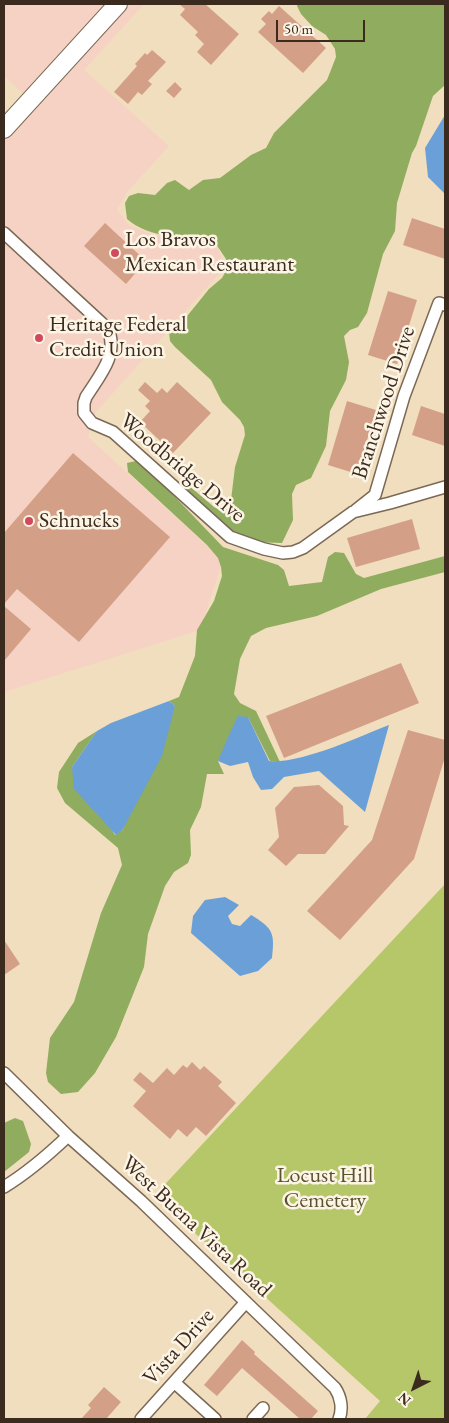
<!DOCTYPE html>
<style>
body{margin:0}
#map{position:relative;width:449px;height:1423px;overflow:hidden;background:#f1debe;font-family:"EB Garamond",serif}
canvas{display:block}
.frame{position:absolute;inset:0;border:5px solid #3b2a1e;pointer-events:none}
.north{position:absolute;left:389px;top:1363px;width:50px;height:50px;-webkit-text-stroke:4px #fcf5e5;paint-order:stroke;rotate:221deg;font-size:14px;font-weight:700;line-height:20px;text-align:center;color:#3b2a1e}
.north::after{content:'';display:block;margin:auto;width:18px;height:22px;background:#3b2a1e;clip-path:polygon(50% 0,100% 100%,50% 72%,0 100%)}
.scale{position:absolute;left:276px;top:20px;width:89px;height:22px;box-sizing:border-box;border:2px solid #3b2a1e;border-top:0;padding-left:6px;font-size:15px;line-height:18px;white-space:nowrap;color:#3b2a1e;-webkit-text-stroke:4px #fcf5e5;paint-order:stroke}
</style>
<div id="map">
<canvas width="449" height="1423"></canvas>
<div class="frame"></div>
<div class="north">N</div>
<div class="scale">50 m</div>
</div>
<script>
const g = document.querySelector('canvas').getContext('2d');
g.lineJoin = 'round';
function fillPath(path, color) {
  g.fillStyle = color;
  g.fill(path, 'evenodd');
}
function trace(path, color, width, dash) {
  g.strokeStyle = color;
  g.lineWidth = width;
  g.lineCap = dash ? 'butt' : 'round';
  g.setLineDash(dash || []);
  g.stroke(path);
}
function write(font, color, halo, rows, align = 'center') {
  g.font = font + ' "EB Garamond",serif';
  g.lineWidth = 5;
  g.setLineDash([]);
  g.textBaseline = 'middle';
  g.strokeStyle = halo;
  g.fillStyle = color;
  for (const [text, x, y, turn = 0] of rows) {
    g.save();
    g.translate(x, y);
    g.rotate((+turn || 0) * Math.PI / 180);
    g.textAlign = isNaN(turn) ? turn : align;
    if (halo) g.strokeText(text, 0, 0);
    g.fillText(text, 0, 0);
    g.restore();
  }
}
fillPath(new Path2D(`
 M4,4H144L84,70L169,146L127,192L117,210L130,226L151,234L216,244L225,267L96,412L88,437L223,560L200,630L4,692V140L35,105L4,76Z`), '#f6d2c4');
fillPath(new Path2D(`
 M445,884V1419H365L380,1401L154,1196Z`), '#b6c76a');
fillPath(new Path2D(`
 M298,4H445V85L433,96L416,146L412,153L397,203L395,231L383,254L367,313L358,327L350,330L344,336L349,362L346,380L330,411L326,446L311,478L296,485L292,494L293,520L282,543L248,542L202,511L180,487L181,479L214,507L222,511L230,508L235,467L245,435L244,427L240,420L222,402L211,380L175,347L170,341L169,332L174,326L188,315L209,289L222,278L226,271V259L212,238C183,237 150,239 127,219L125,203L129,196L138,193L155,195L167,183L175,180L189,190L203,180L220,178L251,155L266,148L274,133L327,80L336,57L335,49L326,35L312,26L301,14L297,6Z
 M136,461L155,476L223,547L278,565L284,570L289,586L322,582L328,557L335,552L344,553L356,574L364,578L445,556V572L381,589L317,616L266,628L251,636L240,659L234,694L240,703L256,711L280,762L270,761L248,717L218,761L224,774H207L201,807L190,830L191,855L188,863L174,872L165,886L148,934L144,967L116,1037L95,1073L78,1092L61,1094L48,1082L46,1073L50,1038L74,1002L101,913L122,865L118,848L65,803L57,788L59,772L78,743L97,731L72,767L115,835L123,829L175,706L169,701L179,697L195,656L197,630L214,601L222,576L221,567L218,558L207,545L128,472L127,463Z
 M15,1118L23,1121L31,1144L29,1152L4,1172V1123Z`), '#90ac5e');
fillPath(new Path2D(`
 M445,115V194L428,177L425,148Z
 M169,701L175,706L162,756L123,829L116,835L74,789L72,767L97,731L111,723Z
 M238,716L248,717L269,761C301,764 358,737 389,725L365,812L319,771L284,777L272,789L261,790L253,777L248,762L230,766L218,761L228,737Z
 M225,897L239,905L228,916L232,924L240,926L251,915C273,928 275,933 272,958L258,971L240,976L191,933L193,916L205,900Z`), '#6b9fd7');
fillPath(new Path2D(`
 M179,4H205L239,34L211,65L197,52L204,44L195,35L198,32L180,15L185,9Z
 M279,6L326,48L303,73L258,32L266,24L261,19L269,11L272,14Z
 M152,50L166,62L148,81L152,84L142,95L138,92L128,104L114,92L137,66L135,64L145,53L147,55Z
 M175,82L182,89L174,98L166,91Z
 M412,218L445,229V259L403,245Z
 M105,223L146,261L126,284L84,246Z
 M388,291L417,300L397,364L368,355Z
 M145,382L157,393L162,388L167,393L177,382L211,413L173,453L140,422L150,411L145,406L150,401L138,390Z
 M347,401L376,410L357,474L328,465Z
 M421,406L445,414V446L412,435Z
 M73,453L170,537L79,642L17,589L4,604V533Z
 M412,519L420,549L356,567L347,538Z
 M4,606L31,629L4,661Z
 M401,663L419,703L284,758L266,716Z
 M408,730L445,740V757L414,859L340,940L307,911L372,840Z
 M319,785L343,806L344,825L349,826L325,854H298L286,866L268,850L279,837L275,808L294,787Z
 M4,940L20,964L4,975Z
 M192,1062L200,1070L204,1066L222,1082L218,1086L236,1103L206,1136L196,1127L187,1137L178,1129L170,1139L133,1106L146,1091L133,1080L140,1072L153,1083L167,1068L174,1075L183,1065L187,1068Z
 M242,1340L255,1352L254,1354L318,1411L311,1419H300L242,1368L217,1396L204,1385Z
 M104,1387L121,1402L106,1419H81L91,1408L88,1405Z`), '#d3a087');
const minor = new Path2D(`
 M4,233L108,329C119,355 99,376 86,397L84,403V413L92,423L113,432L230,537L264,549L283,553L293,552L303,548L353,512L390,503L445,487
 M356,510L375,495L404,396L439,303L445,305
 M4,1073L68,1136L141,1201L335,1388C341,1397 343,1409 339,1419
 M4,1187C27,1173 48,1155 68,1136
 M175,1383L215,1419
 M141,1419L246,1302
 M253,1419L263,1408`);
const primary = new Path2D(`
 M4,129L118,4`);
trace(minor, '#7b6956', 14);
trace(primary, '#7b6956', 20);
trace(minor, '#fff', 11);
trace(primary, '#fff', 18);
for (const [x, y, r, color] of [
 [115,253,5,"#d1495b"],
 [39,338,5,"#d1495b"],
 [29,521,5,"#d1495b"]
]) {
  const dot = new Path2D();
  dot.arc(x, y, r, 0, 2 * Math.PI);
  g.fillStyle = color;
  g.fill(dot);
  trace(dot, '#fcf5e5', 2);
}
write('22px', '#3b2a1e', '#fcf5e5', [
 ["Los Bravos",125,240],
 ["Mexican Restaurant",125,265],
 ["Heritage Federal",49,325],
 ["Credit Union",49,350],
 ["Schnucks",39,521]
], 'left');
write('22px', '#3b2a1e', '#fcf5e5', [
 ["Branchwood Drive",384,403,-72],
 ["Woodbridge Drive",182,468,40],
 ["West Buena Vista Road",196,1227,43],
 ["Vista Drive",179,1347,-48]
]);
write('22px', '#5a5131', '#fcf5e5', [
 ["Locust Hill",325,1176],
 ["Cemetery",325,1201]
]);
</script>
